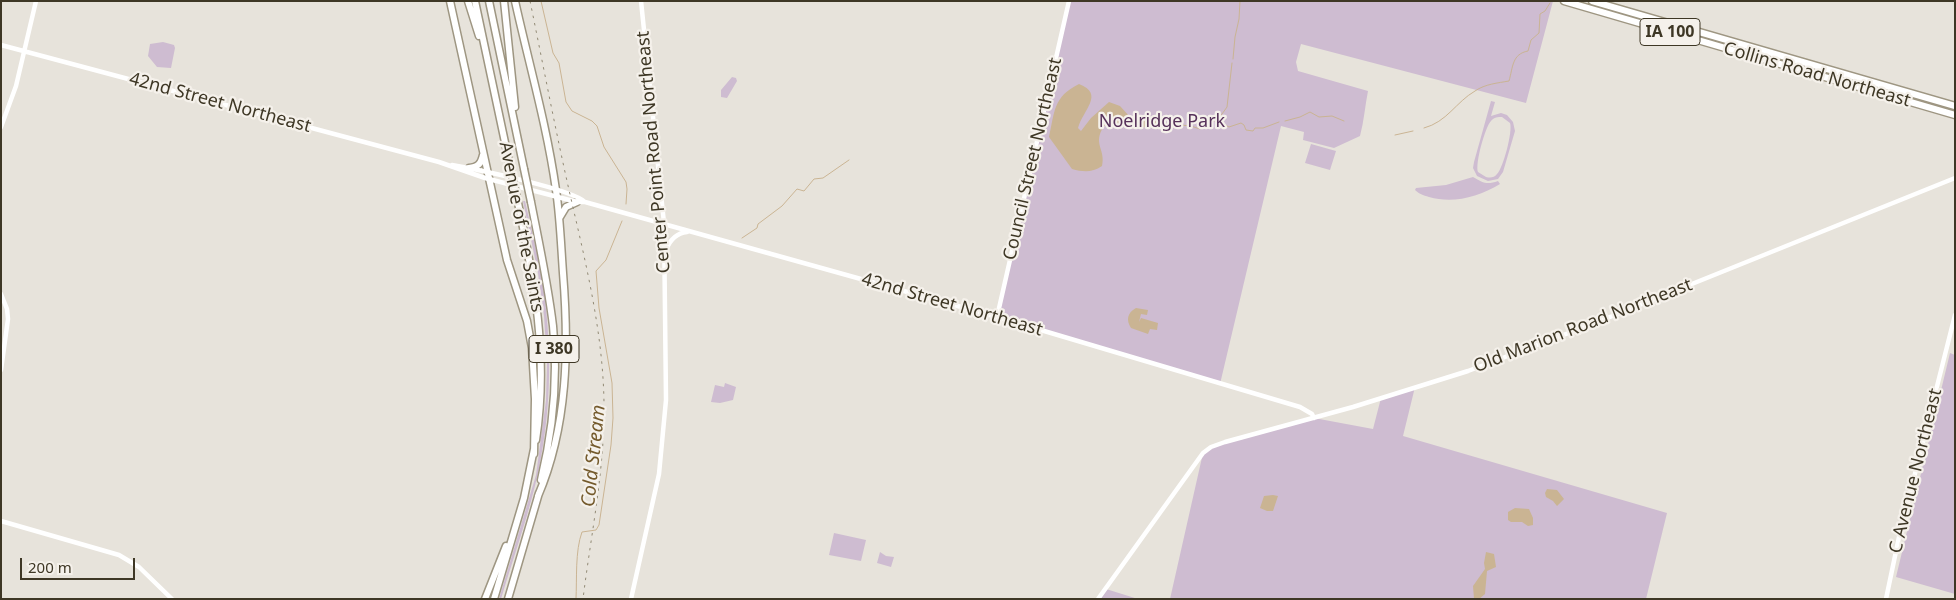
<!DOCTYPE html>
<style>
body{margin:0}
#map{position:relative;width:1956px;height:600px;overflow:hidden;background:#e7e3db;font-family:"Noto Sans",sans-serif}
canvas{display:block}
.frame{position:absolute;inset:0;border:2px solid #3e3725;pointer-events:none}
.scale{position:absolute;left:20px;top:558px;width:115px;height:22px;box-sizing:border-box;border:2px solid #3e3725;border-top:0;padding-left:6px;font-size:15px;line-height:18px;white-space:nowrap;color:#3e3725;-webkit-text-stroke:4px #f5f1eb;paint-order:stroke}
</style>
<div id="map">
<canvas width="1956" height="600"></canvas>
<div class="frame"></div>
<div class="scale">200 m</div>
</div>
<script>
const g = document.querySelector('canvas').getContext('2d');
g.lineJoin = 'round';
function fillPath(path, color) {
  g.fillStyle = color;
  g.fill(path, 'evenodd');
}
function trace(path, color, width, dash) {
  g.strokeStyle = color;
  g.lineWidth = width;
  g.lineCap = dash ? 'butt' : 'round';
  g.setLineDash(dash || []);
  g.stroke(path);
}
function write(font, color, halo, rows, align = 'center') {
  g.font = font + ' "Noto Sans",sans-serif';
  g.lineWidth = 4.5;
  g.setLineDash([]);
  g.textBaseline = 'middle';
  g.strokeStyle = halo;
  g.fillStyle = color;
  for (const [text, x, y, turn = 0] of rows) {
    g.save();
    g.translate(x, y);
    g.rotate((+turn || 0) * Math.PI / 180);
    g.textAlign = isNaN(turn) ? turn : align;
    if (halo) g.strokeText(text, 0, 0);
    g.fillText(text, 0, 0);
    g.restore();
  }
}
fillPath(new Path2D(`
 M1069,1H1553L1526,103L1301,44L1296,62L1298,71L1368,91C1365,106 1364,121 1360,136L1334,148L1303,140L1304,132L1281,126L1220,384L997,317Z
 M163,42L174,45L175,48L171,68L157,67L148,56L150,44Z
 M732,77L736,78L737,81L727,98L721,97V90Z
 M1491,101L1495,102L1491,116L1501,113L1507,115L1513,122L1515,131L1503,172L1498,179L1488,181L1477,176L1473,168L1474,162ZM1502,117L1510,123C1513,131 1503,169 1497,174C1494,178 1490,178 1486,177L1478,172C1475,164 1485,127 1491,121C1494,117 1498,117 1502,117Z
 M1311,144L1336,151L1330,170L1305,163Z
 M1473,177C1483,183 1487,185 1498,181L1500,184C1478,197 1453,204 1429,197C1423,195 1419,194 1415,190L1416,188L1446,185Z
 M523,201H525C531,227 537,253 542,279C552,341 552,406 539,468C530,512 514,555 501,599H499L536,475L546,400L547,364L544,316L538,273Z
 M1950,353L1955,355V594L1896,577Z
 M725,383L736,387L733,400L720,403L711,402L715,385L724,387Z
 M1415,387L1403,436L1667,513L1646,599H1170L1203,453L1211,447L1314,418L1373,429L1381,398Z
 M834,533L866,540L861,561L829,555Z
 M880,552L886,556L894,557L891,567L877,563Z
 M1106,589L1138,599H1099Z`), '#cebcd1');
fillPath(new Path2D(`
 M1079,84C1105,94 1083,110 1078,128L1081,131L1091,118L1109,102L1120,106L1130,117L1159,122L1158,124L1136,129L1112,124L1104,126C1092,144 1106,149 1102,166C1092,173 1083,172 1072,169L1049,137C1055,111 1053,97 1079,84Z
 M1136,308L1148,310L1147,315L1141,314L1139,322L1141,318L1158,323L1157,330L1150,329L1148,334L1131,328C1126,320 1127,313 1136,308Z
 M1547,489L1557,490L1564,499L1557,506L1553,501L1546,497L1545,493Z
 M1273,495L1278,496L1273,511H1267L1260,508L1264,496Z
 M1515,508L1529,509L1533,518V525L1528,526L1522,522H1511L1508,520V512Z
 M1486,552L1494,554L1496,567L1487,571L1485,594L1479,599H1474L1473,586L1485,569L1484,563Z`), '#cab493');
trace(new Path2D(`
 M541,1L553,53L559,63L566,102L572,111L592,121L597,126L604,147L626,182L627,189L626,204
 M1233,59L1235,37L1239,19L1240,1
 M1217,121L1227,107L1232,63
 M1285,121L1300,117L1310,112L1319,117L1332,116L1344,121
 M1159,123L1191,126L1200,129L1212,121H1218L1229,127L1241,123L1244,125L1246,130L1253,131L1255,128H1263L1279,122
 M1424,128C1447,122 1456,102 1475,91C1485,84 1498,83 1509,81C1513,67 1512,54 1528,51L1531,40L1539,33L1540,14L1545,11L1550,3
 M1395,135L1413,131
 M742,238L757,228L758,224L782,206L797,189L804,191L814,179L823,178L849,160
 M576,599C577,579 575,551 582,532L596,530L599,525L611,445L613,418L612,383L599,308L596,271L606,260L622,221`), '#cab493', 1);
const highway = new Path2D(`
 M450,1L507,260L527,321L532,348L535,399L534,454
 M468,1L479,36
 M475,1L510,166
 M489,1L524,169
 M504,1L515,107
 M515,1C529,64 547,126 556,190C560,217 561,245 563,273C569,347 568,426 538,496
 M1564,1L1955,115
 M1592,1L1955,106
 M469,168C478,167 481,164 483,155
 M517,198C534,279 549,356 536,440
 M531,202C539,243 548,284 553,326C558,377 553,430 541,480
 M560,217L566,207L577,202
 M485,599L506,546
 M494,599L524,498L534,449
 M508,599L539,493`);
trace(highway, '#9e9682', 9);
trace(new Path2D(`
 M1,45L439,162L485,178L577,202H585L997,317L1300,407L1312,414L1314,418
 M1,127L16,86L36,1
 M452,165C475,169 572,189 585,202
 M666,250C670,240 676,233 687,232
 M1,294L7,309L8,319L1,370
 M997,317L1069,1
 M1,521L119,555L139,567L172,599
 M631,599L659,474L666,400L664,223L641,1
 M1098,599L1203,453L1211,447L1225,442L1353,407L1468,371L1595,323L1955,178
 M1886,599L1899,537L1955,315`), '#fff', 4.5);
trace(highway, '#fff', 6);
trace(new Path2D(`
 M530,1C543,64 555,128 569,190C585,260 603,331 604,403C605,468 591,534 583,599`), '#918974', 1, [2.5, 5]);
const highwayBridge = new Path2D(`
 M510,166L517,198
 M524,169L531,202`);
trace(highwayBridge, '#9e9682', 9, []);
trace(highwayBridge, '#fff', 6);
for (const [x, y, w] of [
 [1670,32,60],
 [554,349,50]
]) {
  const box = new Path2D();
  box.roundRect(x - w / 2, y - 13.5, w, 27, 4);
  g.fillStyle = '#f5f1eb';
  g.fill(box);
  trace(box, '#3e3725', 1);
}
write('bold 16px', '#3e3725', null, [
 ["IA 100",1670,32],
 ["I 380",554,349]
]);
write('18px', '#3e3725', '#f5f1eb', [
 ["Collins Road Northeast",1817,75,16],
 ["42nd Street Northeast",220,103,15],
 ["Center Point Road Northeast",654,152,-95],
 ["Council Street Northeast",1033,159,-77],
 ["Avenue of the Saints",521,227,79],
 ["42nd Street Northeast",952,305,16],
 ["Old Marion Road Northeast",1583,326,-21],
 ["C Avenue Northeast",1916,471,-76]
]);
write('18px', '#56315a', '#f5f1eb', [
 ["Noelridge Park",1162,122]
]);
write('italic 19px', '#745a2c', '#f5f1eb', [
 ["Cold Stream",594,456,-84]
]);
</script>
